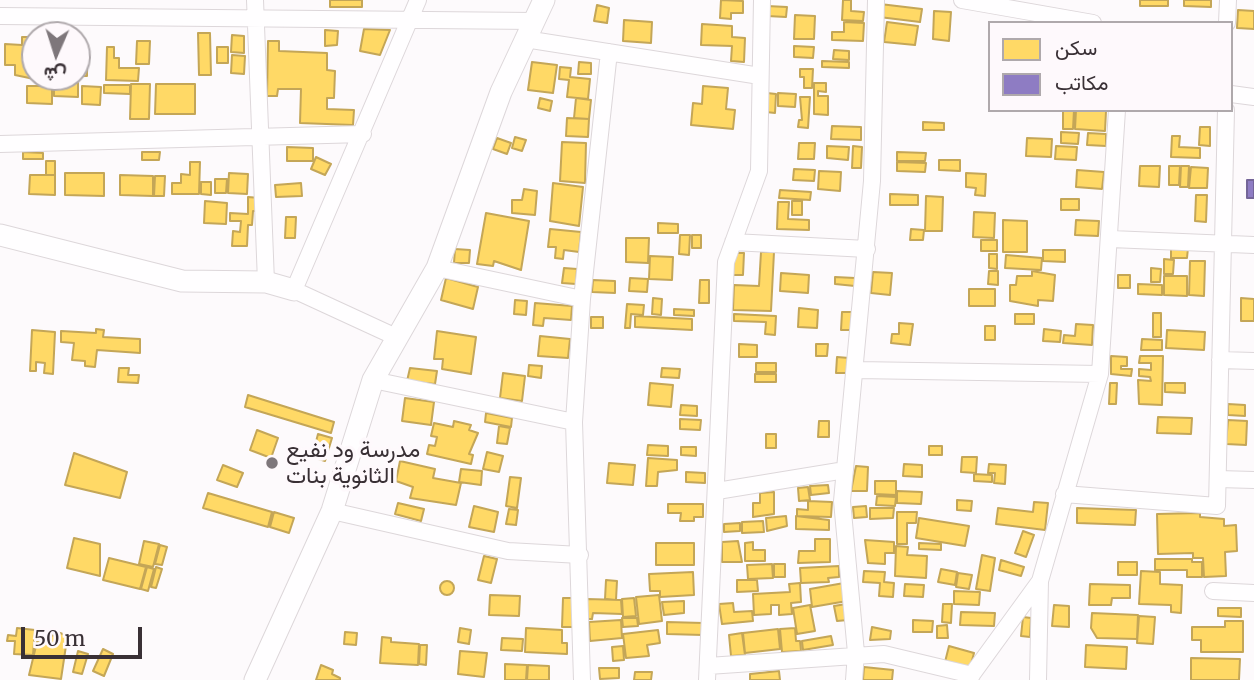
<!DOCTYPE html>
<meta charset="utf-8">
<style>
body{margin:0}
#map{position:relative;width:1254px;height:680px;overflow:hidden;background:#fdfafc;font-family:Merriweather,Vazirmatn,serif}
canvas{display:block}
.legend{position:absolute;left:988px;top:21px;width:245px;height:91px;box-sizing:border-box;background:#fef9fc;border:2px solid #afa9ac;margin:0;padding:9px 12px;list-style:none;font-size:21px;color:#393035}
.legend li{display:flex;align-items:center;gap:14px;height:35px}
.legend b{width:35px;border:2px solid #afa9ac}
.north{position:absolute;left:21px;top:21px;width:70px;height:70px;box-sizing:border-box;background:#fef9fc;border:2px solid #afa9ac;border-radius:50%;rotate:183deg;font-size:19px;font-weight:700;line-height:28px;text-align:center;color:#393035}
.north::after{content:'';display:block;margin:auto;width:24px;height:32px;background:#7e777b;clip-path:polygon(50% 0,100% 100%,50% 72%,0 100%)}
.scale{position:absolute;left:21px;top:627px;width:121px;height:32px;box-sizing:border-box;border:4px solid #393035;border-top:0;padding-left:9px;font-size:21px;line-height:24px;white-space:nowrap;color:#393035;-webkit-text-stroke:5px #fef9fc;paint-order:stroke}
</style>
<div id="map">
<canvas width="1254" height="680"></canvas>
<ul class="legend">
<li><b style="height:19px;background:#ffd966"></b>سكن</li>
<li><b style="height:19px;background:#8e7cc3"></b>مكاتب</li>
</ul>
<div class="north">ش</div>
<div class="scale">50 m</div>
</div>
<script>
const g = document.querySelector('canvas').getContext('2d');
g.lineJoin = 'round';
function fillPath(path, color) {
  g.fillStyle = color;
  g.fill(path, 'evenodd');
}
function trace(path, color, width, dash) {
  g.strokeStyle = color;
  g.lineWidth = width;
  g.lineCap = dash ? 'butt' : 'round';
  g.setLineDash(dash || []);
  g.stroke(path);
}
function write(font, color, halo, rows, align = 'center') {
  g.font = font + ' Merriweather,Vazirmatn,serif';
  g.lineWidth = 7;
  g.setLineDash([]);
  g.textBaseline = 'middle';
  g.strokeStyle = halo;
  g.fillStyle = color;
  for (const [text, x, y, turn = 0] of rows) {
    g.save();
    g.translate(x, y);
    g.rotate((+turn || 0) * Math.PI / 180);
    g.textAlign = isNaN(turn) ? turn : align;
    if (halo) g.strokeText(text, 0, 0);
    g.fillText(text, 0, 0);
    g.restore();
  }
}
const homes = new Path2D(`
 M330,0H362V7H330Z
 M721,0L743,1V13H731V19L720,18Z
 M843,0H851V11L864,12L863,21L842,20Z
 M1140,0H1168V6H1140Z
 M1184,0H1211V7L1184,6Z
 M880,4L922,9L920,22L879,17Z
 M597,5L609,8L607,23L594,21Z
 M767,6L787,7L786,17L767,16Z
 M1238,10L1254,11V29L1237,28Z
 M934,11L951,12L949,41L933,39Z
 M795,15L815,16L814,39H794Z
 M624,20L652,22L651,43L623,41Z
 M844,22L864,23L863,41L832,40V32H844Z
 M887,22L918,26L915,45L884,42Z
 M702,24L732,26V37L745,38L744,62L731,61L732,46L701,45Z
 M364,29L390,30L380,55L360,51Z
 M325,30L338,31L337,45L325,46Z
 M198,33H210L211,75H199Z
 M232,35L244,36V53L231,52Z
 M22,37H35L34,79L15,75V65H5V44L22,45Z
 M137,41H150L149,64H136Z
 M268,41H279V51L327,53V70L335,71L334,98H327V109L354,110L353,125L300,123L301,89H278L277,96H267Z
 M794,46L814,47L813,58L794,57Z
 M107,47H114V58H119V68H139L138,81L106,80Z
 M217,47H228V63H217Z
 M834,50L849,51V60L833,59Z
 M77,54H87V76H77Z
 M232,55L245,56L244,74L231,73Z
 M822,61L849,62V68L822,67Z
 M532,62L557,65L553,93L528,90Z
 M579,62L591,63V74H578Z
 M560,67L571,68L570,77L590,79L588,99L567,97L569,80L559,79Z
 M800,69H813L812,88H804V77H800Z
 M54,83H78V97L54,96Z
 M814,83H826V92L818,91V96H828V115L814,114Z
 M131,84H150L149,119H130Z
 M156,84H195V114H155Z
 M104,85H130V94L104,93Z
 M27,86H52V104L27,103Z
 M82,86L101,87L100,105L82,104Z
 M703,86L728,88L726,109L735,110L733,129L691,125L693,103L702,104Z
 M767,93L776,94L775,113L766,112Z
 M778,93L796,94L795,107L778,106Z
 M800,97H810L808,128L798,127L799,120H802Z
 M540,98L552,101L550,111L538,108Z
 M576,98L591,100L589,119L574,118Z
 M1063,110H1074L1073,129H1063Z
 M1076,110L1106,111L1105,131L1075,129Z
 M567,118L589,119L588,137L566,136Z
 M923,122L944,123V130H923Z
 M832,126L861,127V140L831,139Z
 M1200,127H1210V146L1199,145Z
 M1061,132L1079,133L1078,144L1061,143Z
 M1088,133L1106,134V146L1087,145Z
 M1172,136H1180L1179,147L1200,148V158L1171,157Z
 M515,137L526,140L522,151L512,148Z
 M497,138L511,143L507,154L493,149Z
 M1027,138L1052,139L1051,157L1026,156Z
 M562,142L586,143L585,183L560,181Z
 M799,143H815L814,159H798Z
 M827,146L849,147L848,160L827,158Z
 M853,146L862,147L861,168H852Z
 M1056,146L1077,147L1076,160L1055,159Z
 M287,147L313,148V161H287Z
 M23,152L43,153V159H23Z
 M142,152H160L159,160H142Z
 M897,152L926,153L925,161H897Z
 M316,157L331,164L325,175L311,169Z
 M939,160H960V171L939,170Z
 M46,161H55V175H46Z
 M190,162H200L199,194H172V183H181V174L190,175Z
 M897,162L926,163L925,172L897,171Z
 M1140,166H1160L1159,187L1139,186Z
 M1169,166H1180L1179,185H1169Z
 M1181,166H1189L1188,187H1180Z
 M1191,167L1208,168L1207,188H1189Z
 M794,169L815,170L814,181L793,180Z
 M1077,170L1104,172L1102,189L1076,187Z
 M819,171L841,172L840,191L818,189Z
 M65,173H104V196L65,195Z
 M229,173L248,174L247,194L228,193Z
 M966,173L986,174L985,196L975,195L976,188L966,187Z
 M30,175H55V195L29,194Z
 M120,175L153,176V196L120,195Z
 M155,176H165L164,196H154Z
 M215,179H227L226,193H215Z
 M201,182H211V195L201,194Z
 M301,183L302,196L276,197L275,185Z
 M553,183L583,187L579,226L550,221Z
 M524,189L537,191L535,215L512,213V200H522Z
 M780,190L811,192L810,200L779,198Z
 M890,194L918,195V205H890Z
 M1196,195H1207L1206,222L1195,221Z
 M926,196L943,197L942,231H925Z
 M248,197L260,198V211H253L252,225H248L247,246H232L233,231L240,232L241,221H230V213L248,214Z
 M1061,199H1079V210H1061Z
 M205,201L227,203L226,224L204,223Z
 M792,201H802V215H792Z
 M778,202H789L788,219L809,220V230L777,229Z
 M974,212L995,213L994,238L973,237Z
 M486,213L529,221L521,270L494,261L493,266L477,264Z
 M286,217H296L295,238H285Z
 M1003,220L1027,221V252H1003Z
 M1076,220L1099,221L1098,236L1075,235Z
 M658,223L678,224V233H658Z
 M550,229L581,232L579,252L564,250L563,259L555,258L556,247H548Z
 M911,229L924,230L923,240H910Z
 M680,235H690L689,255L679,254Z
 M692,235H701V248H692Z
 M626,238H649L648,263L626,262Z
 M981,240H997V251H981Z
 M1171,247L1188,248L1187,258H1171Z
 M455,249L470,250L469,263H454Z
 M1043,250H1065V262L1043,261Z
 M761,252H774L771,311L733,310L734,285L759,286Z
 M734,253H744L743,275H733Z
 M989,254H997V269L989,268Z
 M1006,255L1042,258L1041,270L1005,268Z
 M650,256L673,257L672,280L649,279Z
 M1164,259L1174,260L1173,274H1164Z
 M1190,261H1205L1204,296L1189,295Z
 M564,268L577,269L576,284L562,283Z
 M1151,268L1161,269L1160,282H1151Z
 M989,271H998V285L988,284Z
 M1032,271L1055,275L1053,301L1038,300V306L1010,301V285H1016L1017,276H1032Z
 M873,272L892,273L890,295L871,293Z
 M781,273L809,275L808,293L780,291Z
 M1118,275H1130V288H1118Z
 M1164,276H1187V296L1164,295Z
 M835,277L855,278V286L835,284Z
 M446,278L478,287L473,309L441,300Z
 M630,278L648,279L647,292L629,291Z
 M593,280L615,281V293L592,292Z
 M700,280H709V303H699Z
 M1138,284L1162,285V295L1138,294Z
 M969,289H995V306H969Z
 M653,298L662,299L661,315L652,314Z
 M1241,298L1254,299V321H1241Z
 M515,300L527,301L526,315L514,314Z
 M535,303L572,306L571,320L544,318L543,326L533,325Z
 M627,304L644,305L643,315L631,314L630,328H625Z
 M799,308L818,310L817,328L798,327Z
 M674,309L694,310V316L674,315Z
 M842,312H852L851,330H841Z
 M1153,313H1161V337H1153Z
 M734,314L776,316L775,335L765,334L766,322L734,321Z
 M1015,314H1034V324H1015Z
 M635,316L692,319V330L635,327Z
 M591,317H603V328H591Z
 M899,323L913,324L910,345L891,343L892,334H899Z
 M1076,324L1093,325L1092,345L1063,343L1064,335L1075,336Z
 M985,326H995V340H985Z
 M96,329L104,330L103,337L140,339V353L97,350L95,367L85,366V361L72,360L74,343L61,342V331L96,333Z
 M1044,329L1061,331L1060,342L1043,341Z
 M32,330L55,332L53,374L44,373L45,363L36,362V371H30Z
 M1167,330L1205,332L1204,350L1166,348Z
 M437,331L476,337L471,374L442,369L443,359H434Z
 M540,336L570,339L568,358L538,356Z
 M1142,339L1162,340V350H1141Z
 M739,344L757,345V357H739Z
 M816,344H828L827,356H816Z
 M1111,356L1127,357V366H1121V369H1132L1131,376L1111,374Z
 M1140,356H1163L1162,405L1139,404L1138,380L1151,381L1150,377L1139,376V369L1151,370V363H1139Z
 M837,357L849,358L848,373H836Z
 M756,363H776V372H756Z
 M529,365L542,366L541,378L528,376Z
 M119,368H129L128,375H139L138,383L118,382Z
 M410,368L437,371L435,384L407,381Z
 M662,368L680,369L679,378L661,377Z
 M503,373L525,376L522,401L500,398Z
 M755,374H776V382H755Z
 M650,383L673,385L671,407L648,405Z
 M1110,383H1117L1116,404H1109Z
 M1165,383H1185V393L1165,392Z
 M248,395L334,422L331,433L245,407Z
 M405,398L434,402L431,425L402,421Z
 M1228,404L1245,405V416L1228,415Z
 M681,405L697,406V416L680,415Z
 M486,413L512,418L511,427L485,422Z
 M1158,417L1192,418L1191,434L1157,433Z
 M680,419L701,420L700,430L680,429Z
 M1228,420L1247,421L1246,445L1226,444Z
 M454,421L471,425L469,430L478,433L469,454L473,455L471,464L427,454L429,445L435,446L437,437L431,436L434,423L453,427Z
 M819,421H829V437H818Z
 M499,426L510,428L507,444L497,443Z
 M257,430L278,438L271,458L250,450Z
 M318,434L332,438L325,461L312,457Z
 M766,434H776V448H766Z
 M648,445L668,446V456L647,455Z
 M929,446H942V455H929Z
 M681,447H696V456L681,455Z
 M487,452L503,456L499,472L483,469Z
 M74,453L127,472L120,498L65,485Z
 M962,457H977L976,473L961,472Z
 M648,458L677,460V470L658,472L657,486H646Z
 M400,461L435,469L433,478L461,483L456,505L410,498L413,487L396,481Z
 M609,463L635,465L633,485L607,483Z
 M904,464L922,465V477L903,476Z
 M989,464L1006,465L1005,484L994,483L995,473H988Z
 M223,465L243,473L237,487L217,480Z
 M856,466L868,467L867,491H851Z
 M461,469L482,471L481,485L459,482Z
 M686,472L705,473V483L686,482Z
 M974,474L992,475V482L974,481Z
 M510,477L521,478L517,508L506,506Z
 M875,481H896V495L875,494Z
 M828,485L829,493L811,495L810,486Z
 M808,487L810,500L799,501L798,488Z
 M897,491L922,492L921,504L897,503Z
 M774,492V514L753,517V503H760V493Z
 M208,493L272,512L268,527L203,508Z
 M877,496L896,497L895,506L876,505Z
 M957,500L972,501L971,511L957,510Z
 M808,501L832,502L831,517L797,516V509L808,510Z
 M1034,502L1048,503L1045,530L996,524L998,508L1033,512Z
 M398,503L424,509L421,521L395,514Z
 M668,504H703V517H694V521H680L681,513H668Z
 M474,506L498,512L494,532L469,527Z
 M866,506L867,517L854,518L853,507Z
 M870,508H894L893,518L870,519Z
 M1077,508L1136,510L1135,525L1077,523Z
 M509,509L518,510L516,525L506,524Z
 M274,512L294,518L289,533L270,527Z
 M897,512H917L916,523H907V544H897Z
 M1200,513V517L1224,519V526L1236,525L1237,551L1225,552L1226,576L1204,577L1203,558H1193V553L1158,554L1157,514Z
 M786,516L787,526L767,531L766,518Z
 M796,516L829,520V530L796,529Z
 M919,518L969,526L965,546L916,538Z
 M763,521L764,532L742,533V522Z
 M740,523V531L724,532V524Z
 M1023,531L1034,535L1026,557L1015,553Z
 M74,538L100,544V576L67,568Z
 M815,539H830V562L798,563L799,551H815Z
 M865,540L894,542V553H885V564L868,563Z
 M144,541L159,544L153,567L139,564Z
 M738,541L742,562H722V542Z
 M753,542V550H765V561H745V543Z
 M656,543H694V565H656Z
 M919,543L941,544V550L919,549Z
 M160,545L167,547L162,565L155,564Z
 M896,546L908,547L907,555L927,556L926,578L895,576Z
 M982,555L995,558L990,591L976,589Z
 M484,556L497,559L491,583L478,580Z
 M109,558L146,567L140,589L103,580Z
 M1155,559H1192V562H1202V577H1187V570H1155Z
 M1001,560L1024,567L1021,576L999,570Z
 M1118,562H1137V575H1118Z
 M772,564L773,578L748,579L747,565Z
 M774,564H785V577H774Z
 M839,566V577L828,578L829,582L801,583L800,568Z
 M147,567L154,569L148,591L141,589Z
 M156,567L162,569L156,588L151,587Z
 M941,569L957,572L955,585L938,582Z
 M864,571L885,572L884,582L894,583L893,597L879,596L880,583L863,582Z
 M1141,571L1160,572V584L1182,585L1181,613L1171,612V605L1139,604Z
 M693,572L694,595L660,597V591H650L649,574Z
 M958,573L972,575L969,589L956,587Z
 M606,580L617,581L616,600L605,599Z
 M737,580H757L758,591L737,592Z
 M440 588a7 7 0 1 1 14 0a7 7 0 1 1-14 0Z
 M800,583L801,602L791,603L792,614L779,615V605H771V614L754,615L753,594L790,592L789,584Z
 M844,583L847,601L812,607L810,589Z
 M905,584L924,585L923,597L904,596Z
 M1090,584L1130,585V598H1112L1111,605H1089Z
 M954,591L980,592L979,605L954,604Z
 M490,595L520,596L519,616L489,615Z
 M659,595L662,621L639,624L636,597Z
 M563,598H573V627H562Z
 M634,598L636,616L623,617L622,599Z
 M587,599L621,600L622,614L593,613L592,619H587Z
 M684,601V613L664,615L662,602Z
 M733,603L734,612L752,611L753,621L722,624L719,604Z
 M846,604L848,620L837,621L834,606Z
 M943,604H952L951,623L942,622Z
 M810,605L815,631L797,634L793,608Z
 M1054,605L1069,606V627L1052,626Z
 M1218,608H1241V617L1218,616Z
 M961,612L995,613L994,626L960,625Z
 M1092,613L1138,615L1137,639L1097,638L1091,628Z
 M1139,616L1155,617L1153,644L1137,643Z
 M1023,617L1031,618L1030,637L1021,636Z
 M622,618H637L638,626L623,627Z
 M621,620L622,638L590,641L589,622Z
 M913,620L933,621L932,632H913Z
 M1225,621H1243V652H1201V640H1192V627H1225Z
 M667,622L703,623V635L667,634Z
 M947,625L948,638H937V626Z
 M872,627L891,631L890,639L870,640Z
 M17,628L35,630L33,655L14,654L15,641H7L8,635L16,636Z
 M460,628L471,630L469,644L458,642Z
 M526,628L562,630V643H567V654L525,652Z
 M795,628L796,641H800L801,651L782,652L780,629Z
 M778,629L780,649L745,653L743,633Z
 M658,630L660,643L647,645L649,656L626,658L623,634Z
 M57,632L66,635L67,639L61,679L29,675L37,642L46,643L48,636L57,635Z
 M345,632L357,633L356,645L344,644Z
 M742,633L745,655L731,656L729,635Z
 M831,636L833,645L803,650L802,641Z
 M382,637L391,638V642L419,644L418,665L380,663Z
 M502,638L523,639L522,651L501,650Z
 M420,645H427L426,665L419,664Z
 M1086,645L1127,647L1126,669L1085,667Z
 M623,646L624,660L613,661L612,647Z
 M949,646L974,653L970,668L945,662Z
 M103,649L113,654L104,676L93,671Z
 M78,651L88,654L82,674L73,672Z
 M460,651L487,653L484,677L458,674Z
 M1191,658L1240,659L1239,680H1191Z
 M505,664L527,665L526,680H505Z
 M321,665L333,670L332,674L340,678V680H316Z
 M528,665L549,666V680H527Z
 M864,667L893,670L892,680H863Z
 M599,668H619V678L600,679Z
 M779,671L780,680H750V674Z
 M635,672H652L651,680H634Z`);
fillPath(homes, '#ffd966');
trace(homes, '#c4a657', 2);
const offices = new Path2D(`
 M1247,180H1254V198H1247Z`);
fillPath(offices, '#8e7cc3');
trace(offices, '#746598', 2);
const minor = new Path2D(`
 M255,0L266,282
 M962,0L1093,23
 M0,16L534,21
 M1227,23L1228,0
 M525,39L760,76
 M1231,94L1254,97
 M0,144L363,134
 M1111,239L1254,245
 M733,242L867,249
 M437,268L582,299
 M396,337L294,290L418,0
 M1220,360L1254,361
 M857,370L1100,374
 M373,380L574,422
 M1218,479L1254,480
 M717,491L845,470
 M1064,494L1217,506L1226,110
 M332,511L508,551L580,555
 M1213,591L1254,593
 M708,666L884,654L972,675
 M582,680L574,422L582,299L609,52
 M707,680L726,262L759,171L762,0
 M854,680L856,653L842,501L872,181L876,0
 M968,680L1040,581
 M1038,680L1040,581L1100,374L1117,110`);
const tertiary = new Path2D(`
 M0,235L182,281L266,282L294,290
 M255,680L332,511L373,380L437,268L501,92L544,0`);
trace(minor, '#ddd7da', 18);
trace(tertiary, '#ddd7da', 23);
trace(minor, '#fffeff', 16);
trace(tertiary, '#fffeff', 21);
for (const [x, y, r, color] of [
 [272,463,7,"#7e777b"]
]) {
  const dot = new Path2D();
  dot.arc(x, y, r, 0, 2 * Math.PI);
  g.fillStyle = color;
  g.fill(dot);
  trace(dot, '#fef9fc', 2.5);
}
write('23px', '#393035', '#fef9fc', [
 ["مدرسة ود نفيع",286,450],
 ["الثانوية بنات",286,476]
], 'left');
</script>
